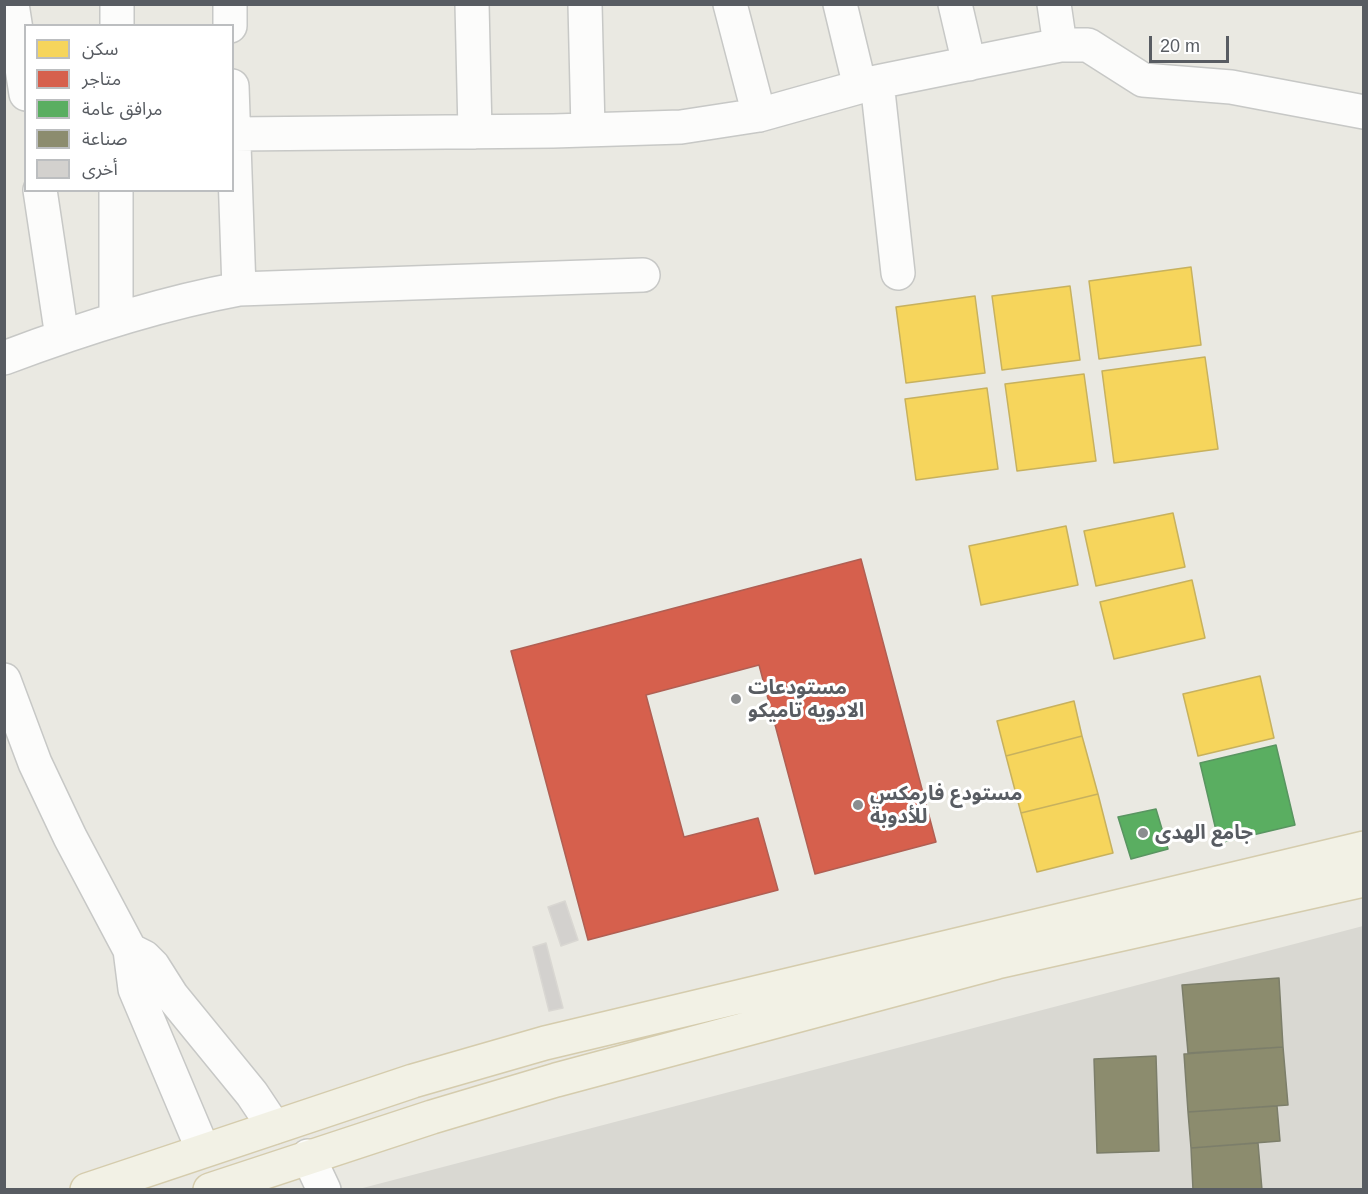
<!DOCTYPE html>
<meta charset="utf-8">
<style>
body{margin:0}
#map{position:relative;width:1368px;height:1194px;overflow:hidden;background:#eae9e2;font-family:Arial,"Noto Sans Arabic",sans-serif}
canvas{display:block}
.frame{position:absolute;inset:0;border:6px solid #585c62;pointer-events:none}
.legend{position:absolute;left:24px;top:24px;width:210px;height:168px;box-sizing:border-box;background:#fff;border:2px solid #bcbec0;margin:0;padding:8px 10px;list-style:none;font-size:18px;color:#585c62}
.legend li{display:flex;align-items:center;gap:12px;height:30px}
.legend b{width:30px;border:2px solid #bcbec0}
.scale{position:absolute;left:1149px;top:36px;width:80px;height:27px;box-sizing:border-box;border:3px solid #585c62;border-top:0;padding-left:8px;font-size:18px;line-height:21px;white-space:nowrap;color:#585c62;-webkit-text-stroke:4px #fff;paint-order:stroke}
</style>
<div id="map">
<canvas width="1368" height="1194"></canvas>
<div class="frame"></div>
<ul class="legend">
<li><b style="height:16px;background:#f6d55c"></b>سكن</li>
<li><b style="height:16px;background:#d6604d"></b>متاجر</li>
<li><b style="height:16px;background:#5aae61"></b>مرافق عامة</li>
<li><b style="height:16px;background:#8c8c6e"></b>صناعة</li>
<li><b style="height:16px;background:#d3d1ce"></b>أخرى</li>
</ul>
<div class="scale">20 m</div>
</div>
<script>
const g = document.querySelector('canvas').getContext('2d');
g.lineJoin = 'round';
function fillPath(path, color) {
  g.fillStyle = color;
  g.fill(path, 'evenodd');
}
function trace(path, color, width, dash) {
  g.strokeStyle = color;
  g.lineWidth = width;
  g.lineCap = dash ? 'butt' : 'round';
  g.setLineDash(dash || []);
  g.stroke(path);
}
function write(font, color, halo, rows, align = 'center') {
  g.font = font + ' Arial,"Noto Sans Arabic",sans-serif';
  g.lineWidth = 6;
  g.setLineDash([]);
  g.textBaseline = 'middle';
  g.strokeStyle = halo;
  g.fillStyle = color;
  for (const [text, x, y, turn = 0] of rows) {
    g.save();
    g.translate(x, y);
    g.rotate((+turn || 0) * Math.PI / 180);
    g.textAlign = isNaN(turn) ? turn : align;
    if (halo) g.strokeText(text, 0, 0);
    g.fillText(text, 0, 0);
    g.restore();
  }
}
fillPath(new Path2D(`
 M1363,926V1189H359Z`), '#d9d8d2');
const homes = new Path2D(`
 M1191,267L1201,345L1099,359L1089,281Z
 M1070,286L1080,360L1002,370L992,296Z
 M975,296L985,373L906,383L896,307Z
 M1205,357L1218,449L1114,463L1102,371Z
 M1084,374L1096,461L1017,471L1005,384Z
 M987,388L998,469L916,480L905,399Z
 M1173,513L1185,567L1096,586L1084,531Z
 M1066,526L1078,585L981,605L969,546Z
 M1192,580L1205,638L1114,659L1100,602Z
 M1260,676L1274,738L1198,756L1183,694Z
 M1074,701L1082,736L1006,756L997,721Z
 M1082,736L1098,794L1021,813L1006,756Z
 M1098,794L1113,853L1037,872L1021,813Z`);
fillPath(homes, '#f6d55c');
trace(homes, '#c7b15e', 1.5);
const shops = new Path2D(`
 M861,559L936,842L815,874L759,665L646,695L684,837L758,818L778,890L588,940L511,651Z`);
fillPath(shops, '#d6604d');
trace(shops, '#b05f53', 1.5);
const public = new Path2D(`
 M1276,745L1295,825L1219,843L1200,763Z
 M1156,809L1168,849L1131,859L1118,817Z`);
fillPath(public, '#5aae61');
trace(public, '#599561', 1.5);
const industry = new Path2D(`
 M1279,978L1283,1047L1188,1053L1182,985Z
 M1283,1047L1288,1105L1188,1112L1184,1054Z
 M1156,1056L1159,1151L1097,1153L1094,1059Z
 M1277,1106L1280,1141L1191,1148L1188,1112Z
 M1258,1143L1262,1190H1193L1191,1148Z`);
fillPath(industry, '#8c8c6e');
trace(industry, '#7c7e6a', 1.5);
const building = new Path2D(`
 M565,901L578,940L561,946L548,907Z
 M546,943L563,1008L549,1011L533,947Z`);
fillPath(building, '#d3d1ce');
trace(building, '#d9d7d2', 1.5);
const minor = new Path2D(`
 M12,4L26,94
 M230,4V26
 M472,4L475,132
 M585,4L588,130
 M730,4L759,115
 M840,4L860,87
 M955,4L969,64
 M1054,4L1060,45
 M117,26V4
 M877,82L898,273
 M232,86L239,289
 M234,134L553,131L681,127L759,115L877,82L1060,45H1088L1143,80L1231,87L1364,112
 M40,190L62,337
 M116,319V190
 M4,358C81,329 158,304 239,289L643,275
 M4,680L35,763L70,837L130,950L135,989L203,1150
 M130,950L144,957L153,966L172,996L252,1094L274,1127
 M308,1156L324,1190`);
const major = new Path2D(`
 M87,1190L413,1081L545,1043L1364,848
 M210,1190L432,1117L556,1080L795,1016L997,962L1364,880`);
trace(minor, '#c7c8c6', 36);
trace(major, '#d5ccad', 36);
trace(minor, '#fcfcfb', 33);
trace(major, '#f2f1e5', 33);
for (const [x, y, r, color] of [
 [736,699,6,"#8b8d8f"],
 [858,805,6,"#8b8d8f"],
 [1143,833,6,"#8b8d8f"]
]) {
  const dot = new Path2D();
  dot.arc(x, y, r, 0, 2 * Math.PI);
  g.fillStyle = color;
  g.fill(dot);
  trace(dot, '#fff', 2);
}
write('bold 20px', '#585c62', '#fff', [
 ["مستودعات",748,688],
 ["الادويه تاميكو",748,711],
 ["مستودع فارمكس",870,794],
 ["للأدوبة",870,817],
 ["جامع الهدى",1155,833]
], 'left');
</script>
